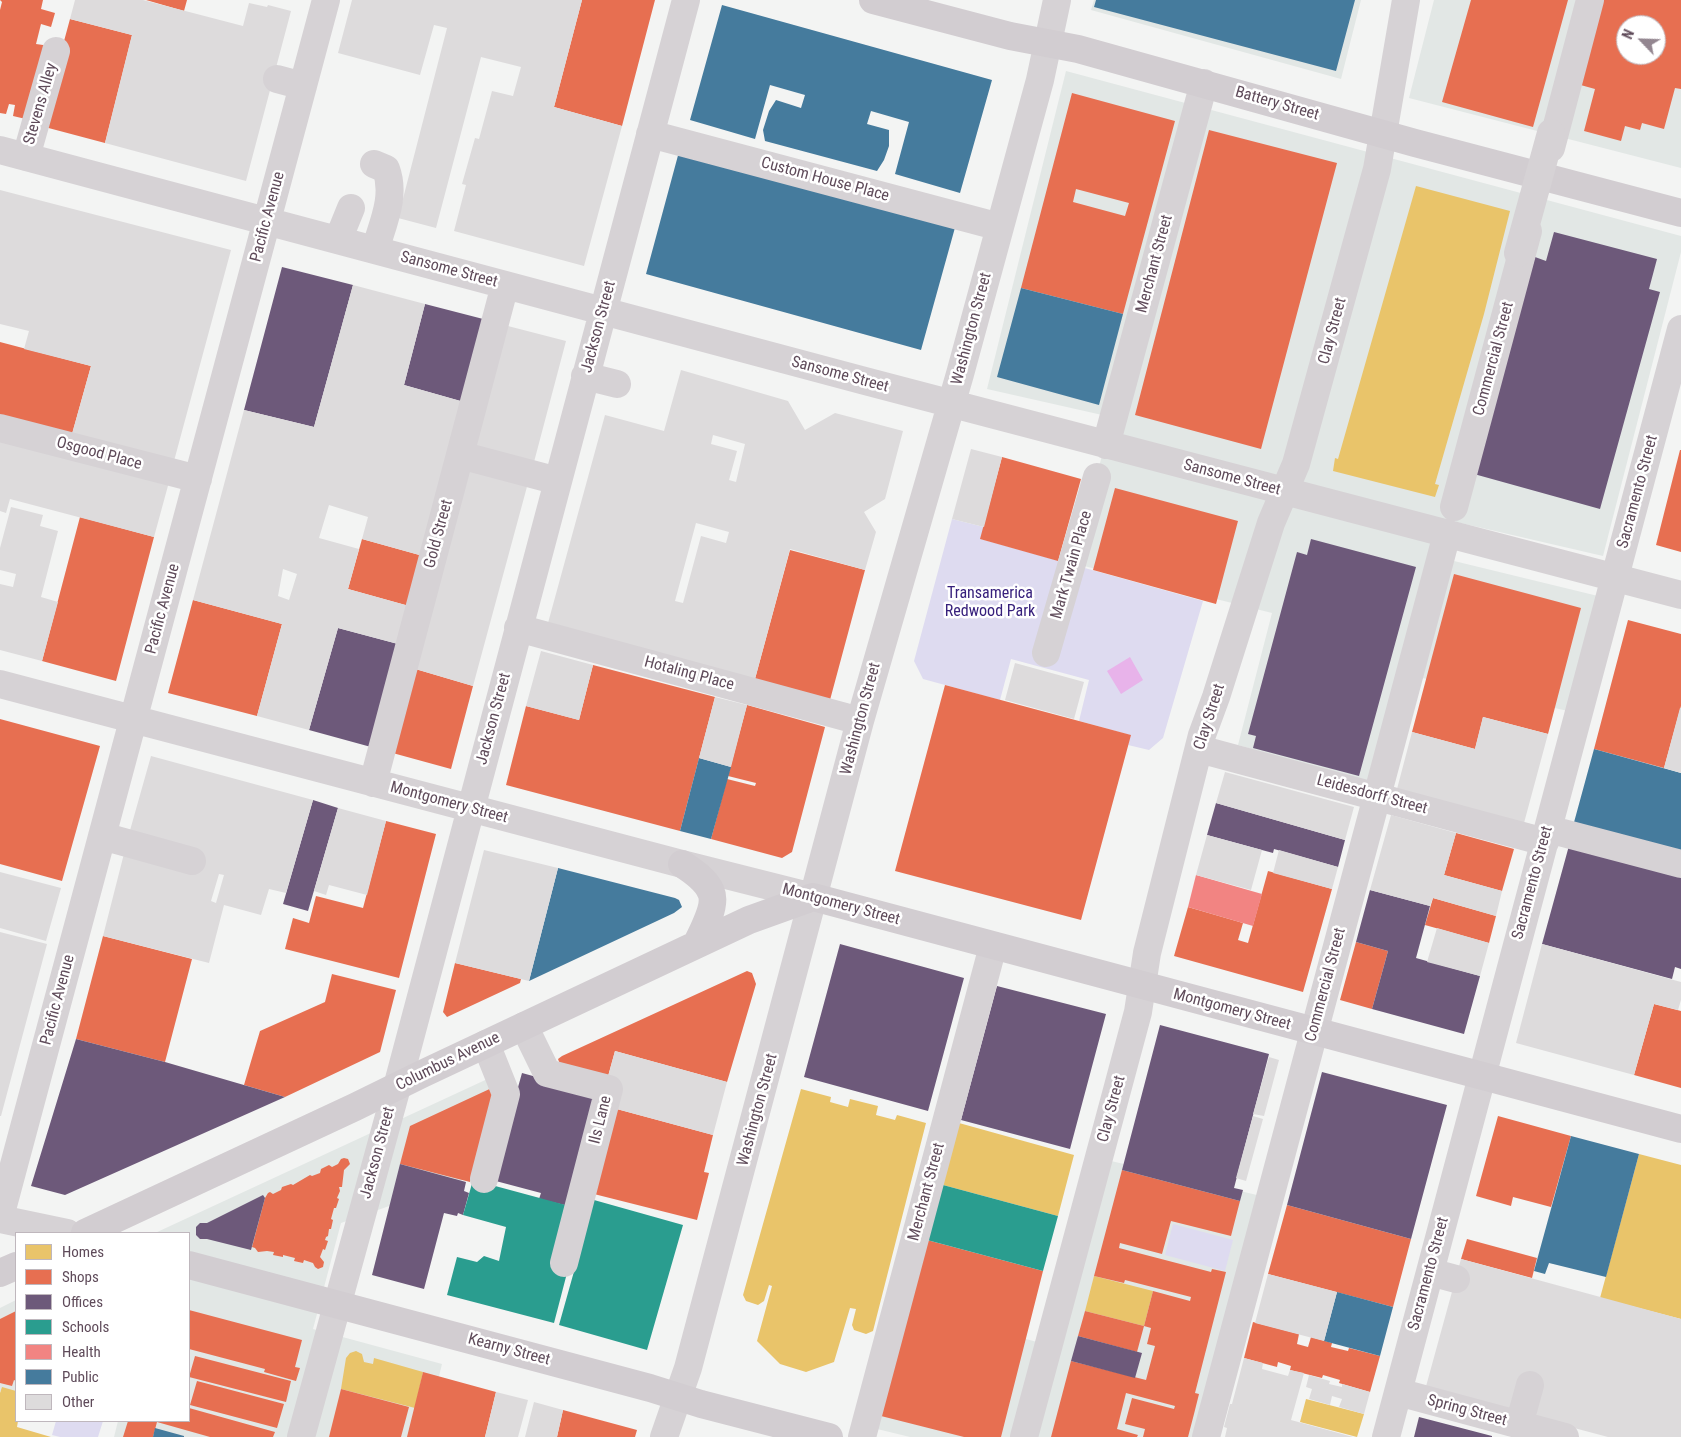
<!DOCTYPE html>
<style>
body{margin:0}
#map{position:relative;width:1681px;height:1437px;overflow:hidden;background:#f3f4f3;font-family:"Roboto Condensed",sans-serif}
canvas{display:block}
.legend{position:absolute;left:15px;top:1232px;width:175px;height:190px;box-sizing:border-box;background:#fff;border:1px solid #bfb7bd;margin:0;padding:6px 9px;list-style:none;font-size:15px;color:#5f4b5a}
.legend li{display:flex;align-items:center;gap:10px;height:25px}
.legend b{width:25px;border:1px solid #bfb7bd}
.north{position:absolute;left:1616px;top:15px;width:50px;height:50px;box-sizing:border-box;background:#fff;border:1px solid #bfb7bd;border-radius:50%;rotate:294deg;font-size:14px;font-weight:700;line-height:20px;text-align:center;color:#5f4b5a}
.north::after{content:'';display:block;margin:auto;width:18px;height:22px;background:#938690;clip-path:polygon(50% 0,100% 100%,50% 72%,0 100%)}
</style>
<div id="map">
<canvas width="1681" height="1437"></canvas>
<ul class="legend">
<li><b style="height:14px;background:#e9c46a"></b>Homes</li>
<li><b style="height:14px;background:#e76f51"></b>Shops</li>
<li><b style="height:14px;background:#6d597a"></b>Offices</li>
<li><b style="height:14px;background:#2a9d8f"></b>Schools</li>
<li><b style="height:14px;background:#f28482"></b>Health</li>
<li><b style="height:14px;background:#457b9d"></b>Public</li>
<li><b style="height:14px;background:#dddbdc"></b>Other</li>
</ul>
<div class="north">N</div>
</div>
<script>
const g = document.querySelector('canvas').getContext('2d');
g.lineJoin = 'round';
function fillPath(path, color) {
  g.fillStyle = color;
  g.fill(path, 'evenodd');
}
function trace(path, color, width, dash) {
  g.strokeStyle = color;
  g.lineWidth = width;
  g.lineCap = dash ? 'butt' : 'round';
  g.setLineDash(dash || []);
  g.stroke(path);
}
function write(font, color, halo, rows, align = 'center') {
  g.font = font + ' "Roboto Condensed",sans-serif';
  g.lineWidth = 5;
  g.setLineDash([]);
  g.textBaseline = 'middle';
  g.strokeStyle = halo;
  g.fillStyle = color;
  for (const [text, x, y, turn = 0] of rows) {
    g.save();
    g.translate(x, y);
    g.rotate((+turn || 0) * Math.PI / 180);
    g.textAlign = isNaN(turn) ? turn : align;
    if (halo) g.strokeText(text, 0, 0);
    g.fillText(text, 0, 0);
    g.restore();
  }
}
fillPath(new Path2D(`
 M1094,0H1361L1341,79L1091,10Z
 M1434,0H1681V168L1409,98ZM1626,25H1656V55H1626Z
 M1066,71L1681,236V252L1603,556L1439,518L1368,783L1238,745L1272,613L1076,564L1111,417L987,389Z
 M1450,560L1598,596L1568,711L1418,677Z
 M509,1069L480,1174L341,1223L313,1329L442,1364L424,1437H114L118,1421H189V1233H155Z
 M1111,1161L1257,1195L1198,1437H910L873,1428L904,1307L1060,1348Z
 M16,1300V1394L0,1391V1308Z`), '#e2e7e5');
fillPath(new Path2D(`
 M952,519L984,527L981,539L1203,601L1163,738L1149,750L1128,745L1130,735L1079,721L1089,680L1011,659L1000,700L923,679L914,661Z
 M1173,1224L1233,1240L1225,1271L1165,1255Z
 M56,1421H103L98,1437H60L52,1435Z`), '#dedbf0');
fillPath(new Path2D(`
 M1130,657L1143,680L1121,694L1107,671Z`), '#e8b3ea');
fillPath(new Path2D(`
 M1416,186L1510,211L1484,314L1435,484L1439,485L1435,497L1333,471L1335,458L1338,459Z
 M801,1089L831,1097L830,1102L848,1107L850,1099L878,1106L876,1115L895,1120L897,1115L926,1123L873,1331L866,1334L854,1330L852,1325L856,1309L850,1308L834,1362L806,1372L780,1364L757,1341L772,1286L769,1285L764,1301L758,1305L746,1301L743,1295Z
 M959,1123L1074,1155L1058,1216L943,1185Z
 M1639,1154L1681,1165V1319L1600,1298Z
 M1094,1276L1153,1291L1144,1326L1085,1311Z
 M356,1351L362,1354L364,1362L373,1364L374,1358L423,1372L415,1408L341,1389L346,1358L350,1353Z
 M2,1387L16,1391V1421H18L17,1427L51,1437H0V1393Z
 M1306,1399L1364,1414L1357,1437L1300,1422Z`), '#e9c46a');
fillPath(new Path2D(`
 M0,0H43L41,9L55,13L51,27L41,24L36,44L50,46L30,120L13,116L15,105L9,104L6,114L0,113V10L2,2Z
 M146,0H187L184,11Z
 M582,0H655L622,126L554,107Z
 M1471,0H1568L1533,127L1442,102Z
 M1600,0H1681V89L1675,88L1664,129L1642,123L1640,130L1625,126L1621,141L1584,131L1595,89L1577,84ZM1626,25H1656V55H1626Z
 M70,19L132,35L105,143L41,126Z
 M1072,93L1175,121L1123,314L1021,288ZM1076,189L1129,203L1125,216L1073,202Z
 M1209,130L1337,163L1261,449L1135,415Z
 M0,342L91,366L72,434L0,415Z
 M1680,450H1681V552L1656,545Z
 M1002,457L1081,479L1058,561L980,539Z
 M1115,488L1238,521L1216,604L1093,570Z
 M80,517L154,537L116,681L42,661Z
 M362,539L423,556L409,606L348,589Z
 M790,550L865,570L830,700L755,679Z
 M1454,574L1581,608L1548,734L1483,717L1475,749L1412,732Z
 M193,600L282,624L257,716L168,693Z
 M1628,620L1681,634V706L1664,768L1594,749Z
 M593,665L715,697L680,831L506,785L526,706L579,720Z
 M412,668L473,686L451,769L389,752Z
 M945,685L1131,735L1081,920L895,871Z
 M747,705L825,727L792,852L782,858L711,839L727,779L755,786L756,783L728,776Z
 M0,719L100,746L62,881L0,864Z
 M386,821L436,834L399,978L285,949L293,918L309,923L316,896L363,908Z
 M1456,833L1514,849L1502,891L1444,875Z
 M1268,871L1332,889L1303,992L1174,956L1188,907L1243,923L1238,940L1248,943Z
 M1433,898L1496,916L1489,943L1425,925Z
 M103,936L192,959L165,1062L76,1039Z
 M1356,942L1388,951L1372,1009L1340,1000Z
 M455,963L521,979L520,983L447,1017L443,1012Z
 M747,971L752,973L756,984L727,1082L615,1051L607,1080L561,1067L558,1059L562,1056Z
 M332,974L396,990L380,1052L285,1097L244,1085L260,1031L325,1002Z
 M1654,1004L1681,1011V1088L1634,1075Z
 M496,1086L470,1182L400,1164L410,1126Z
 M613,1108L713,1135L704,1172L709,1173L697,1220L590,1193Z
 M1498,1116L1571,1136L1551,1207L1513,1197L1511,1206L1476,1196Z
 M344,1158L348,1159L350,1164L344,1170L342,1187H339L340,1191L337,1198L339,1199L336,1208H334L331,1219L333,1220L331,1229H329L328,1236L326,1237L325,1240L328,1241L325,1250L323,1249L320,1257L324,1262L323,1267L318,1269L315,1267L313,1263L304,1260L303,1263L294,1261L295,1258L283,1255V1257L273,1255L274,1252L267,1251L258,1252L255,1248L252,1247L265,1198L268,1193L270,1192L273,1194L281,1190L282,1187L291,1184L293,1185L310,1175L312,1176L320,1173L321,1169L329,1165L332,1167L338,1164L341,1159Z
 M1122,1170L1240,1201L1231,1236L1171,1221L1162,1254L1120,1243L1119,1248L1211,1272L1212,1269L1226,1272L1195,1393L1199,1394L1194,1414L1188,1437H1143L1145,1429L1125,1424L1132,1398L1174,1409L1175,1406L1126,1393L1117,1429L1138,1435L1137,1437H1051L1071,1361L1146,1380L1155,1346L1147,1344L1151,1328L1144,1326L1153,1291L1190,1301L1191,1297L1125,1280L1124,1283L1094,1276Z
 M1287,1205L1411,1239L1393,1307L1268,1274Z
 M1467,1239L1537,1258L1532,1278L1461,1259Z
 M927,1240L1043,1271L1001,1437H964L881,1416Z
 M189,1310L302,1340L295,1367L300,1368L296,1381L264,1372L265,1369L189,1349Z
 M16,1311V1381L14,1380L12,1386L0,1383V1319Z
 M1085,1311L1144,1326L1137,1352L1078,1336Z
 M1253,1322L1299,1334L1297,1344L1308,1347L1311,1337L1332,1343L1331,1347L1348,1351L1349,1348L1380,1356L1370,1392L1339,1383L1340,1380L1323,1375L1322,1378L1290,1370L1291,1366L1278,1362L1277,1367L1244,1358Z
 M195,1356L291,1381L286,1402L189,1377Z
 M423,1372L496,1392L485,1437H407Z
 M197,1381L284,1404L277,1428L190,1405Z
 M341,1389L409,1407L401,1437H329Z
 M189,1408L275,1432L273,1437H210L157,1422L153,1437H123L128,1421H189Z
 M563,1410L637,1430L635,1437H557Z`), '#e76f51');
fillPath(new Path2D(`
 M1554,232L1657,259L1649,289L1660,292L1600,509L1474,474L1535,257L1546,261Z
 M282,267L353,285L314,427L244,410Z
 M425,304L487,320L464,402L404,385Z
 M1311,539L1416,567L1359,776L1253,748L1256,736L1248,734L1297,552L1307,555Z
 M338,628L398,644L371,747L309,730Z
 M313,800L338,808L308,911L283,904Z
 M1216,803L1345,840L1338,867L1274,849L1273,853L1207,835Z
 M1570,842L1681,872V969L1675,967L1672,979L1542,944Z
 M1370,890L1430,906L1416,958L1480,976L1464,1034L1372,1009L1388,951L1356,942Z
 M840,944L964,978L928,1111L804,1077Z
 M997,986L1106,1014L1070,1149L961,1120Z
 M1160,1025L1269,1054L1234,1188L1243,1190L1240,1201L1122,1170Z
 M76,1039L165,1062L285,1097L65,1195L31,1186Z
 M1322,1072L1447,1105L1411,1239L1287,1205Z
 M522,1073L602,1095L573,1207L539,1199L541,1193L492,1180Z
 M400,1164L466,1182L464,1191L469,1193L463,1215L458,1213L457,1216L444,1213L424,1289L372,1275Z
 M263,1195L265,1198L251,1250L207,1239H200L196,1235V1227L200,1223H207Z
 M1078,1336L1142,1353L1135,1378L1071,1361Z
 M1419,1417L1492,1436V1437H1414Z`), '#6d597a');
fillPath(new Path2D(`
 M473,1180L573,1207L567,1273L554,1323L447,1295L457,1257L477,1262L484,1256L499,1261L506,1227L463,1215Z
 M943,1185L1058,1216L1043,1271L927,1240Z
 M594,1200L683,1225L647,1350L559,1325Z`), '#2a9d8f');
fillPath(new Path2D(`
 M1196,875L1262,894L1253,926L1188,907Z`), '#f28482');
fillPath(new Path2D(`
 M1096,0H1355L1336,71L1094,7Z
 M722,5L992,80L960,193L895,174L909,122L871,111L867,124L889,130V146L884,160L877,171L765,141L763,130L769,111L776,100L801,108L805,95L770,85L755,139L690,120Z
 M680,148L956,224L921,350L646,274Z
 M1021,288L1123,314L1099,405L997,377Z
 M1594,749L1681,773V855L1573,826Z
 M699,758L731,767L711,839L680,831Z
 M558,868L675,898L679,900L682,907L674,913L529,981Z
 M1571,1136L1639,1154L1606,1277L1549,1263L1545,1274L1534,1271Z
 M1337,1292L1393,1307L1380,1356L1324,1341Z
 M155,1428L184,1436V1437H153Z`), '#457b9d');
fillPath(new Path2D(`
 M75,0H143L243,26L249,3L267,7L268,5L291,11L246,181L105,143L132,35L70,19Z
 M352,0H582L554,107L622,126L584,266L454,231L466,185L462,184L475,138L479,139L492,91L513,96L521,67L481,57L436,228L398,218L447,28L434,25L420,75L338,53Z
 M0,190L231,250L174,461L72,434L91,366L24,349L29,331L0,324Z
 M353,285L425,304L404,385L464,402L423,556L362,539L368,517L329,505L319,538L359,549L348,589L409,606L398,644L338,628L309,730L257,716L282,624L193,600L244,410L314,427ZM283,569L297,574L289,600L278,596Z
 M504,325L566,341L534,462L472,445Z
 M681,370L788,401L805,430L835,413L903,431L885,499L864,512L876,532L865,570L790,549L755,679L548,623L605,415L664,431ZM713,435L745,444L736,482L729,480L737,451L711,444ZM696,523L729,532L726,543L701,536L683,603L675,601Z
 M0,437L169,482L154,537L10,499L6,513L0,511Z
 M971,449L1002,457L984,527L952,519Z
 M466,466L528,483L473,686L412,668Z
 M11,507L43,515L40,526L58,531L41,597L58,602L42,661L0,650V584L13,587L16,574L0,570V548Z
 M541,651L593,665L579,720L526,706Z
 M1015,663L1084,682L1074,719L1005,700Z
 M715,697L747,705L731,767L699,758Z
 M1680,708H1681V773L1664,768Z
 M1483,717L1548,734L1524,823L1397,789L1412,732L1475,749Z
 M151,756L313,800L286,893L269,889L261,915L224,905L209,963L103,936L129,834ZM219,874L224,875L216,903L211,901Z
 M1225,772L1354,807L1345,840L1216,803Z
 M338,808L386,821L367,895L329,885L326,895L314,891Z
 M1391,815L1456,833L1444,875L1502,891L1496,916L1433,898L1430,906L1370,890Z
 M1207,835L1262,850L1251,890L1196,875Z
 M484,850L558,868L529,981L455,963Z
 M1279,850L1338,867L1332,889L1273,873Z
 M0,872L61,888L46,941L0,928Z
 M1437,928L1489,943L1480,976L1427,962Z
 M0,932L47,944L1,1116H0Z
 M1542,944L1681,982V1000L1678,1010L1654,1004L1634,1075L1516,1043Z
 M615,1051L727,1082L713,1135L613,1108L607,1080Z
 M1269,1057L1279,1060L1264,1116L1253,1114Z
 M1253,1116L1263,1119L1246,1181L1236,1178Z
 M1461,1259L1681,1319V1437H1608L1529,1416L1511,1414L1425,1390Z
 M1268,1274L1337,1292L1324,1341L1255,1323Z
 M1244,1358L1263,1363L1262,1369L1288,1376L1290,1370L1304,1373L1291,1420L1353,1437H1225L1227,1428L1224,1427L1230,1404H1232Z
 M1309,1375L1330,1381L1329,1384L1342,1387V1384L1370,1392L1364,1414L1339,1407L1342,1399L1332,1396L1330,1405L1309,1399L1312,1389L1306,1387Z
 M496,1392L528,1400L518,1437H485Z
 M534,1402L563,1410L557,1437H525Z`), '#dddbdc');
trace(new Path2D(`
 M277,79L303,86
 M650,134L1000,227
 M1551,148L1590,0
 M0,150L865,381L1681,595
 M26,157L56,51
 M374,164L386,169C396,196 383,223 375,250
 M338,240L351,208
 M585,376L617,384
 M0,428L198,479
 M1106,445L1204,83
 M460,455L558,481
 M1454,507L1528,231
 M518,628L860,721
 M1046,653L1097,477
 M0,684L682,864L813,897
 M1199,749L1545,842
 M373,783L505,285
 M1548,829L1681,864
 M102,836L192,861
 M524,1026L547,1073L609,1089L564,1263
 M484,1179L506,1094L486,1044
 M0,1217L326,0
 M0,1219L67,1233
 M1430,1272L1456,1279
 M1398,1392L1565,1437
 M1519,1425L1530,1385
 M301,1437L397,1087L686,0
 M664,1437L688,1368L860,721L960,374L1040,80L1057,0
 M862,1437L993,946
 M1024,1437L1138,1012L1147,953L1202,735L1216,697L1271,523L1296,464L1377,169L1406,0
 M1206,1437L1447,534
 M1386,1437L1681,329`), '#d6d2d5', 28);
trace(new Path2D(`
 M873,0L1010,36L1078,49L1415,143L1681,213
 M682,864C693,871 706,880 711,892C717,905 702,933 696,945
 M85,1233L355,1107L422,1074L749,920L813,897L1681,1129
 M189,1265L650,1388L701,1404L829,1437
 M0,1273L16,1266`), '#d2cdd1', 28);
trace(new Path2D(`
 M1518,253L1551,133`), '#d6d2d5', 28);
write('16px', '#5f4b5a', '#fff', [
 ["Stevens Alley",41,104,-74],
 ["Battery Street",1277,104,16],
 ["Custom House Place",825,180,15],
 ["Pacific Avenue",268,217,-75],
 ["Merchant Street",1155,264,-75],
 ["Sansome Street",449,270,15],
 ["Jackson Street",599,327,-75],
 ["Washington Street",972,329,-75],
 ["Clay Street",1333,331,-75],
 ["Commercial Street",1494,359,-75],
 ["Sansome Street",840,375,15],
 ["Osgood Place",99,454,15],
 ["Sansome Street",1232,478,15],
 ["Sacramento Street",1638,492,-75],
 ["Gold Street",439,534,-75],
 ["Mark Twain Place",1072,565,-74],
 ["Pacific Avenue",163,609,-75],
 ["Hotaling Place",689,674,15],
 ["Clay Street",1210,717,-72],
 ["Jackson Street",494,719,-75],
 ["Washington Street",861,719,-75],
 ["Leidesdorff Street",1372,795,15],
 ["Montgomery Street",449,803,15],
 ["Sacramento Street",1533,883,-75],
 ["Montgomery Street",841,905,15],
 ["Commercial Street",1326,985,-75],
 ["Pacific Avenue",58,1000,-75],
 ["Montgomery Street",1232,1010,15],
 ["Columbus Avenue",448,1062,-26],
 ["Clay Street",1112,1109,-75],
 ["Washington Street",758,1110,-75],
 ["Ils Lane",601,1120,-76],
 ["Jackson Street",378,1153,-75],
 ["Merchant Street",927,1192,-75],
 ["Sacramento Street",1429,1274,-75],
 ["Kearny Street",509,1350,15],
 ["Spring Street",1467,1411,15]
]);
write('16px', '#37207c', '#fff', [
 ["Transamerica",990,594],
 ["Redwood Park",990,612]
]);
</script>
